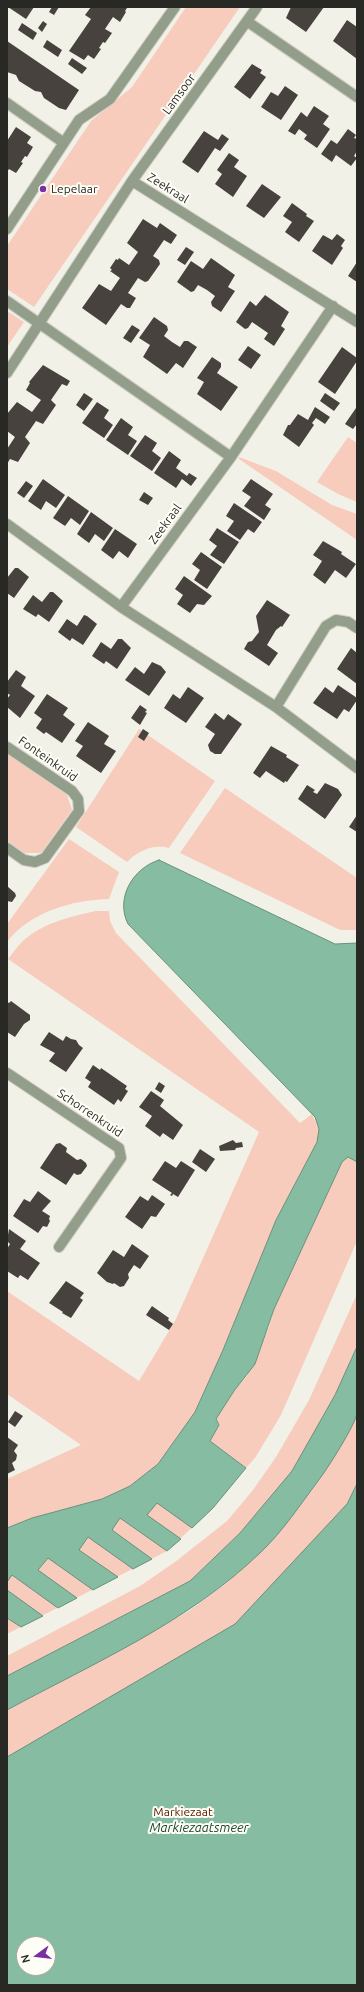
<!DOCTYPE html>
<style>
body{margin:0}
#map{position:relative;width:364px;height:1992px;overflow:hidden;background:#f2f1e8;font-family:Ubuntu,sans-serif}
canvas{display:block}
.frame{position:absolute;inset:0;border:8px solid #282825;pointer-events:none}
.north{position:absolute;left:16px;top:1936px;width:40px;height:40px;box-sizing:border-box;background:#fffef6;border:1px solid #a9a8a2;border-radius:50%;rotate:255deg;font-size:11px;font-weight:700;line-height:16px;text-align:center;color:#282825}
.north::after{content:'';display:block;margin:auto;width:14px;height:18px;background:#7830a3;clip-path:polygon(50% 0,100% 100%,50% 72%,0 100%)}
</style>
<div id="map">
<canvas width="364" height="1992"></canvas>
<div class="frame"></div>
<div class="north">N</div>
</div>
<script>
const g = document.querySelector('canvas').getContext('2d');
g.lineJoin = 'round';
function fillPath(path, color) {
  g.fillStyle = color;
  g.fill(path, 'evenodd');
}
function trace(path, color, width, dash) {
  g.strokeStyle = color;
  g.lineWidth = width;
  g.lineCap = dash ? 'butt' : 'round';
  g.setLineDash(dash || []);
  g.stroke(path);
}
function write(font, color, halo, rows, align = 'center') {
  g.font = font + ' Ubuntu,sans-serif';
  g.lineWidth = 4;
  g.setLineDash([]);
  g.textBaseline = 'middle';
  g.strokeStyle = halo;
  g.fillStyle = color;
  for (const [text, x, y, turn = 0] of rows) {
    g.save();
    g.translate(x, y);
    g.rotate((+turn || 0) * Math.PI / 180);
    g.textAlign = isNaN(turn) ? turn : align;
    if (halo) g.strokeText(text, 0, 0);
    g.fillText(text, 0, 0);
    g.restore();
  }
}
fillPath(new Path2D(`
 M186,7H240L34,307L7,289V246L91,121L132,87Z
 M7,311L24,322L7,347Z
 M348,437L357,443V502L338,494L317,482Z
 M239,457L276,471L332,505L357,514V540L239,459Z
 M139,729L215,781L169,848C153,844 138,851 127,862L76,827Z
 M7,754L67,795L72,810L41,853H25L7,841Z
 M225,788L357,878V930H340L180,853Z
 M69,839L119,872L109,899C72,900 30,912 7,942V924Z
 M96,911H109L110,921L116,933L300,1123L312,1114L319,1129L317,1142L276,1220L223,1350L195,1412L158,1464L130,1486L102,1499L32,1518L7,1528V1479L81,1445L7,1394V1291L139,1381L176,1319L259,1132L8,959C13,953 18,945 24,940C45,922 70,917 96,911Z
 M348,1157L357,1162V1241L281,1415L255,1458L246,1468L210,1441L219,1425L216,1419L234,1391L247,1376L269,1327L274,1309L342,1162Z
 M357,1294V1985H7V1710L129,1645L189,1611L224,1585L256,1557L287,1478L240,1533L190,1581L7,1676V1656L140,1586L175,1562L227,1521L253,1490L276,1457L309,1400ZM24,1944H48V1968H24Z
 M159,1497L213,1508L167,1551L7,1634V1575Z`), '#f7ccbc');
const water = new Path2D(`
 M159,860L335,944L357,943V1162L348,1157L342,1162L274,1309L255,1364L234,1391L216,1419L219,1425L210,1441L246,1468L213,1508L192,1528L157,1503L147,1515L181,1539L167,1551L120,1518L112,1530L152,1559L133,1569L88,1537L79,1550L118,1577L93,1590L48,1558L38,1570L77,1598L58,1608L12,1575L7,1582V1528L32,1518L102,1499L130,1486L158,1464L195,1412L223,1350L276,1220L317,1142L319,1129L315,1117L128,924C115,898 133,868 159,860Z
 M357,1347C357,1368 360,1392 357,1413C356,1424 326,1471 318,1481C300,1505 283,1531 261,1552C189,1622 94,1663 7,1710V1676L190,1581L240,1533L292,1471L335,1395Z
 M357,1484V1985H7V1757L235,1624L347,1504ZM24,1944H48V1968H24Z
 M7,1590L43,1616L21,1627L7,1618Z`);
fillPath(water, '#86bca1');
trace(water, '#6a907c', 1);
fillPath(new Path2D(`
 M8,7H34L26,19Z
 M52,7H59L54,15L49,12Z
 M91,7L127,8L125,11L126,12L120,22L113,17L105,29L112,33L105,43L103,42L99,48L101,49L94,59L88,55L84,60L69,51L91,19L85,15Z
 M291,7H324L306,32L286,18Z
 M347,20L357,27V59L333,41Z
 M43,21L47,24L42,32L38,28Z
 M22,23L37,33L33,40L18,30Z
 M47,40L62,50L58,57L43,47Z
 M7,41L79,90L66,110L59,108L44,98L41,92L35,91L19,81L16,75L7,72Z
 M72,58L87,68L82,74L68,64Z
 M252,64L262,70L260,73L266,77L250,99L234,87Z
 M285,86L298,95L281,120L261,107L271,92L278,96Z
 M314,106L329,116L323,124L330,129L317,148L304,139L307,135L299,129L295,135L288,131L301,112L307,117Z
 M16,127L31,137L27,143L33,147L27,157L25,156L21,162L23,163L16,173L9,169L7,172V141Z
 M348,129L356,135L354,138L357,139V151L354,156L357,158L351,166L336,155L332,162L321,154L331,140L337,144Z
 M204,131L218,140L222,134L229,139L220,151L215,148L198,173L182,162Z
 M229,153L239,160L234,167L247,176L233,197L215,184L222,174L217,170Z
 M262,184L281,197L264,218L246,206Z
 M292,203L307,214L306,216L314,221L299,242L285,232L292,222L283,216Z
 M143,219L157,228L160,223L177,235L171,244L164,240L153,256L159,260L160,264L148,281L145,282L138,278L128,293L136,298L130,308H127L121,304L106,325L82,308L99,284L111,291L120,278L110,271L112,270L110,268L116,259L118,260L119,258L129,265L138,252L127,243Z
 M337,234L345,240L341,246L343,248L332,265L312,251L323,235L332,240Z
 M186,247L194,252L185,265L177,260Z
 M211,258L235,275L228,287L235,291L221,312L212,306L211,302L215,296L207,290L198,285L194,291L191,292L177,282L191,261L203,269Z
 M357,262V282L348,276Z
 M265,295L289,312L281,326L285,329L274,346L264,339L268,333L252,322L248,328L245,329L236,322L250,301L256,306Z
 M154,317L167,326L168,330L164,336L172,342L180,347L184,341H188L197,347L183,368L176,363L167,374L143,357L150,345L139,338Z
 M132,325L140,330L131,343L123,338Z
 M248,346L261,355L251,369L238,360Z
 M342,347L357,358V361L335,394L318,382Z
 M212,357L221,363V367L217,373L238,387L221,411L197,394L204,382L197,378Z
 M43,365L70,381L67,386L62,384L51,400L56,405L43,424L36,421L25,437L30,443L18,462L10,459L7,464V449L15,437L7,431V414L17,402L32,412L41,400L26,390L30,383L29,382Z
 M84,393L93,399L84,411L76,405Z
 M325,393L340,403L334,411L320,401Z
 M97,402L109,410L104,418L113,425L104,438L82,423Z
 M315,407L330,417L325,424L316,418L312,423L314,425L299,447L283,435L288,425H290L298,414L308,420Z
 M356,408L357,424L353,429L345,424Z
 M121,418L133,427L128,435L137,441L128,455L106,440Z
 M145,435L157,443L152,451L161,458L152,471L130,456Z
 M169,451L181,460L176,468L187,476L189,473L197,478L191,486L182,479L176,488L154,473Z
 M43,479L65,495L56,508L46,501L41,510L28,501Z
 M251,479L273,494L265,505L271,509L264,520L244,506L251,497L242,491Z
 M26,481L33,486L24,498L17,493Z
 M144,492L153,498L148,505L139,500Z
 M68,496L89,511L80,525L71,518L65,526L53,518Z
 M234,503L262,522L254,533L248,529L240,540L227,531L234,521L226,516Z
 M91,512L113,528L104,541L95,534L89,543L77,534Z
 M217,528L239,542L224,564L210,555L217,546L209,540Z
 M115,529L137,544L128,558L119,551L113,559L101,550Z
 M323,541L342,552L341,554L356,564L346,578L335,570L325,584L313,575L322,561L313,555Z
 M201,552L222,567L207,589L194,580L200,570L192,564Z
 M15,568H18L29,577L14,598L7,593V578Z
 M184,576L212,596L204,605L197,604L190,613L177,604L183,595L175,589Z
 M50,592H53L63,601L49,622L38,614L36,617L23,609L33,595L42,602Z
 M267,600L290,615L282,627L281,626L276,630L267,645L278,653L269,666L244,649L248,642L252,641L259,632L256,616Z
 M84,615L87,616L97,624L83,645L72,638L70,641L58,632L67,619L77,626Z
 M118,639H122L131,648L117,669L106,661L104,664L92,656L101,642L111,649Z
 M351,648L357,653V684L337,669Z
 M152,662L161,666L166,672L149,696L125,680L135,667L144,674Z
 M16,670L26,677L21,686L35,696L20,718L7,707V699L10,695L7,693V682Z
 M338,685L357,698V700L349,712L344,709L337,719L313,703L325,687L333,693Z
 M188,687L204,698L186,723L164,708L173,694L180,699Z
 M47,694L68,708L63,715L75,724L62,743L46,732L44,734L36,728L42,719L34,713Z
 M140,705L147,710L145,712L147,713L140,725L131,718Z
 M215,713L224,720L228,714L242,724L221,754H215L210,751L208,745L215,734L205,727Z
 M88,722L109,736L104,744L116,751L101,773L76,756L83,746L75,741Z
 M143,729L149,733L144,741L138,737Z
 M271,746L287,755L286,757L299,765L287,782L285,781L284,783L266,771L260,778L253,773Z
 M325,783L338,789L342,795L325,819L298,799L307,785L315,790L313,792L317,794Z
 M357,815V832L349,827Z
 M7,886L15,893L16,896L12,902L7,901Z
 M11,1001L30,1015V1020L24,1024L15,1037L7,1032V1002L9,1003Z
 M49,1032L63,1041L66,1036L71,1039L76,1040L79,1045L83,1048L66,1072L49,1061L55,1053L40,1045Z
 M93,1065L100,1070L101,1068L127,1086L125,1089L128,1091L121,1102L118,1099L114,1105L88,1087L91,1082L85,1078Z
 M159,1082L165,1086L161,1093L155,1089Z
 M151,1091L164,1100L160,1106L183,1125L173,1140L163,1133L160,1137L145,1126L152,1116L139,1107Z
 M233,1140L236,1143L242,1142L243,1147L236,1148L235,1150L220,1151L219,1146Z
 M60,1143L67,1148L66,1152L77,1160L81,1159L86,1163L87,1166L81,1174L77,1175L74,1173L66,1185L40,1168L56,1144Z
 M200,1149L215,1159L206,1172L192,1162Z
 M165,1161L176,1168L181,1161L195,1170L178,1197L173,1194L172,1196L170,1195L172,1193L152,1180Z
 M38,1191L51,1201L42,1211L50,1216L49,1219L50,1221L47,1227L43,1226L38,1233L13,1216L24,1199L30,1202Z
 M152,1195L165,1204L156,1217L151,1216L142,1229L125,1217L140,1196L148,1201Z
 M9,1229L26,1241L20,1249L40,1263L28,1280L20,1275L18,1278L7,1271V1249L10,1244L7,1241Z
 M132,1244L149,1256L140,1269L134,1265L128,1274L129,1278L124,1286L120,1287L114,1283L113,1284L107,1282L97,1273L113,1250L124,1257Z
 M66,1281L84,1293L80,1298L83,1300L71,1318L62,1313L63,1312L49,1303Z
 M152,1306L169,1318L168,1320L173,1324L169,1330L146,1315Z
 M15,1411L23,1416L15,1427L8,1422Z
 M7,1437L18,1445L14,1451L17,1455L16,1460L12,1463L15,1470L7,1474Z`), '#47423d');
const minor = new Path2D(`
 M248,22L357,97
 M7,103L64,143
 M132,181L257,7
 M7,229L79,120L110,99L175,7
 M7,301L231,457
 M7,373L132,181L357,322
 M7,524L121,607L276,707L357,768
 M121,607L231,457L333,306
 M276,707L326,626L336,620L348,622L357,628
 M7,747L72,791L78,799L79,811L45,858L35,862L24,860L7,848
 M7,1073L119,1148L121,1158L59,1247`);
trace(minor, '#cecdc5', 12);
trace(minor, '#929d8a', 10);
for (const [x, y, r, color] of [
 [43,189,4,"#7830a3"]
]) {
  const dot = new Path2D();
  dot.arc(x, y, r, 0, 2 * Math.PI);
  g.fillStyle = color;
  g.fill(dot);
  trace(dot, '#fffef6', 1.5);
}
write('12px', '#282825', '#fffef6', [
 ["Lamsoor",179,94,-54],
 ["Zeekraal",168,188,32],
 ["Zeekraal",165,524,-54],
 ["Fonteinkruid",48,759,35],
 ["Schorrenkruid",90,1113,34]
]);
write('12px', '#282825', '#fffef6', [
 ["Lepelaar",51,189]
], 'left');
write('12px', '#581900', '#fffef6', [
 ["Markiezaat",183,1812]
]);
write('italic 13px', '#184330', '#fffef6', [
 ["Markiezaatsmeer",199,1828]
]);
</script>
